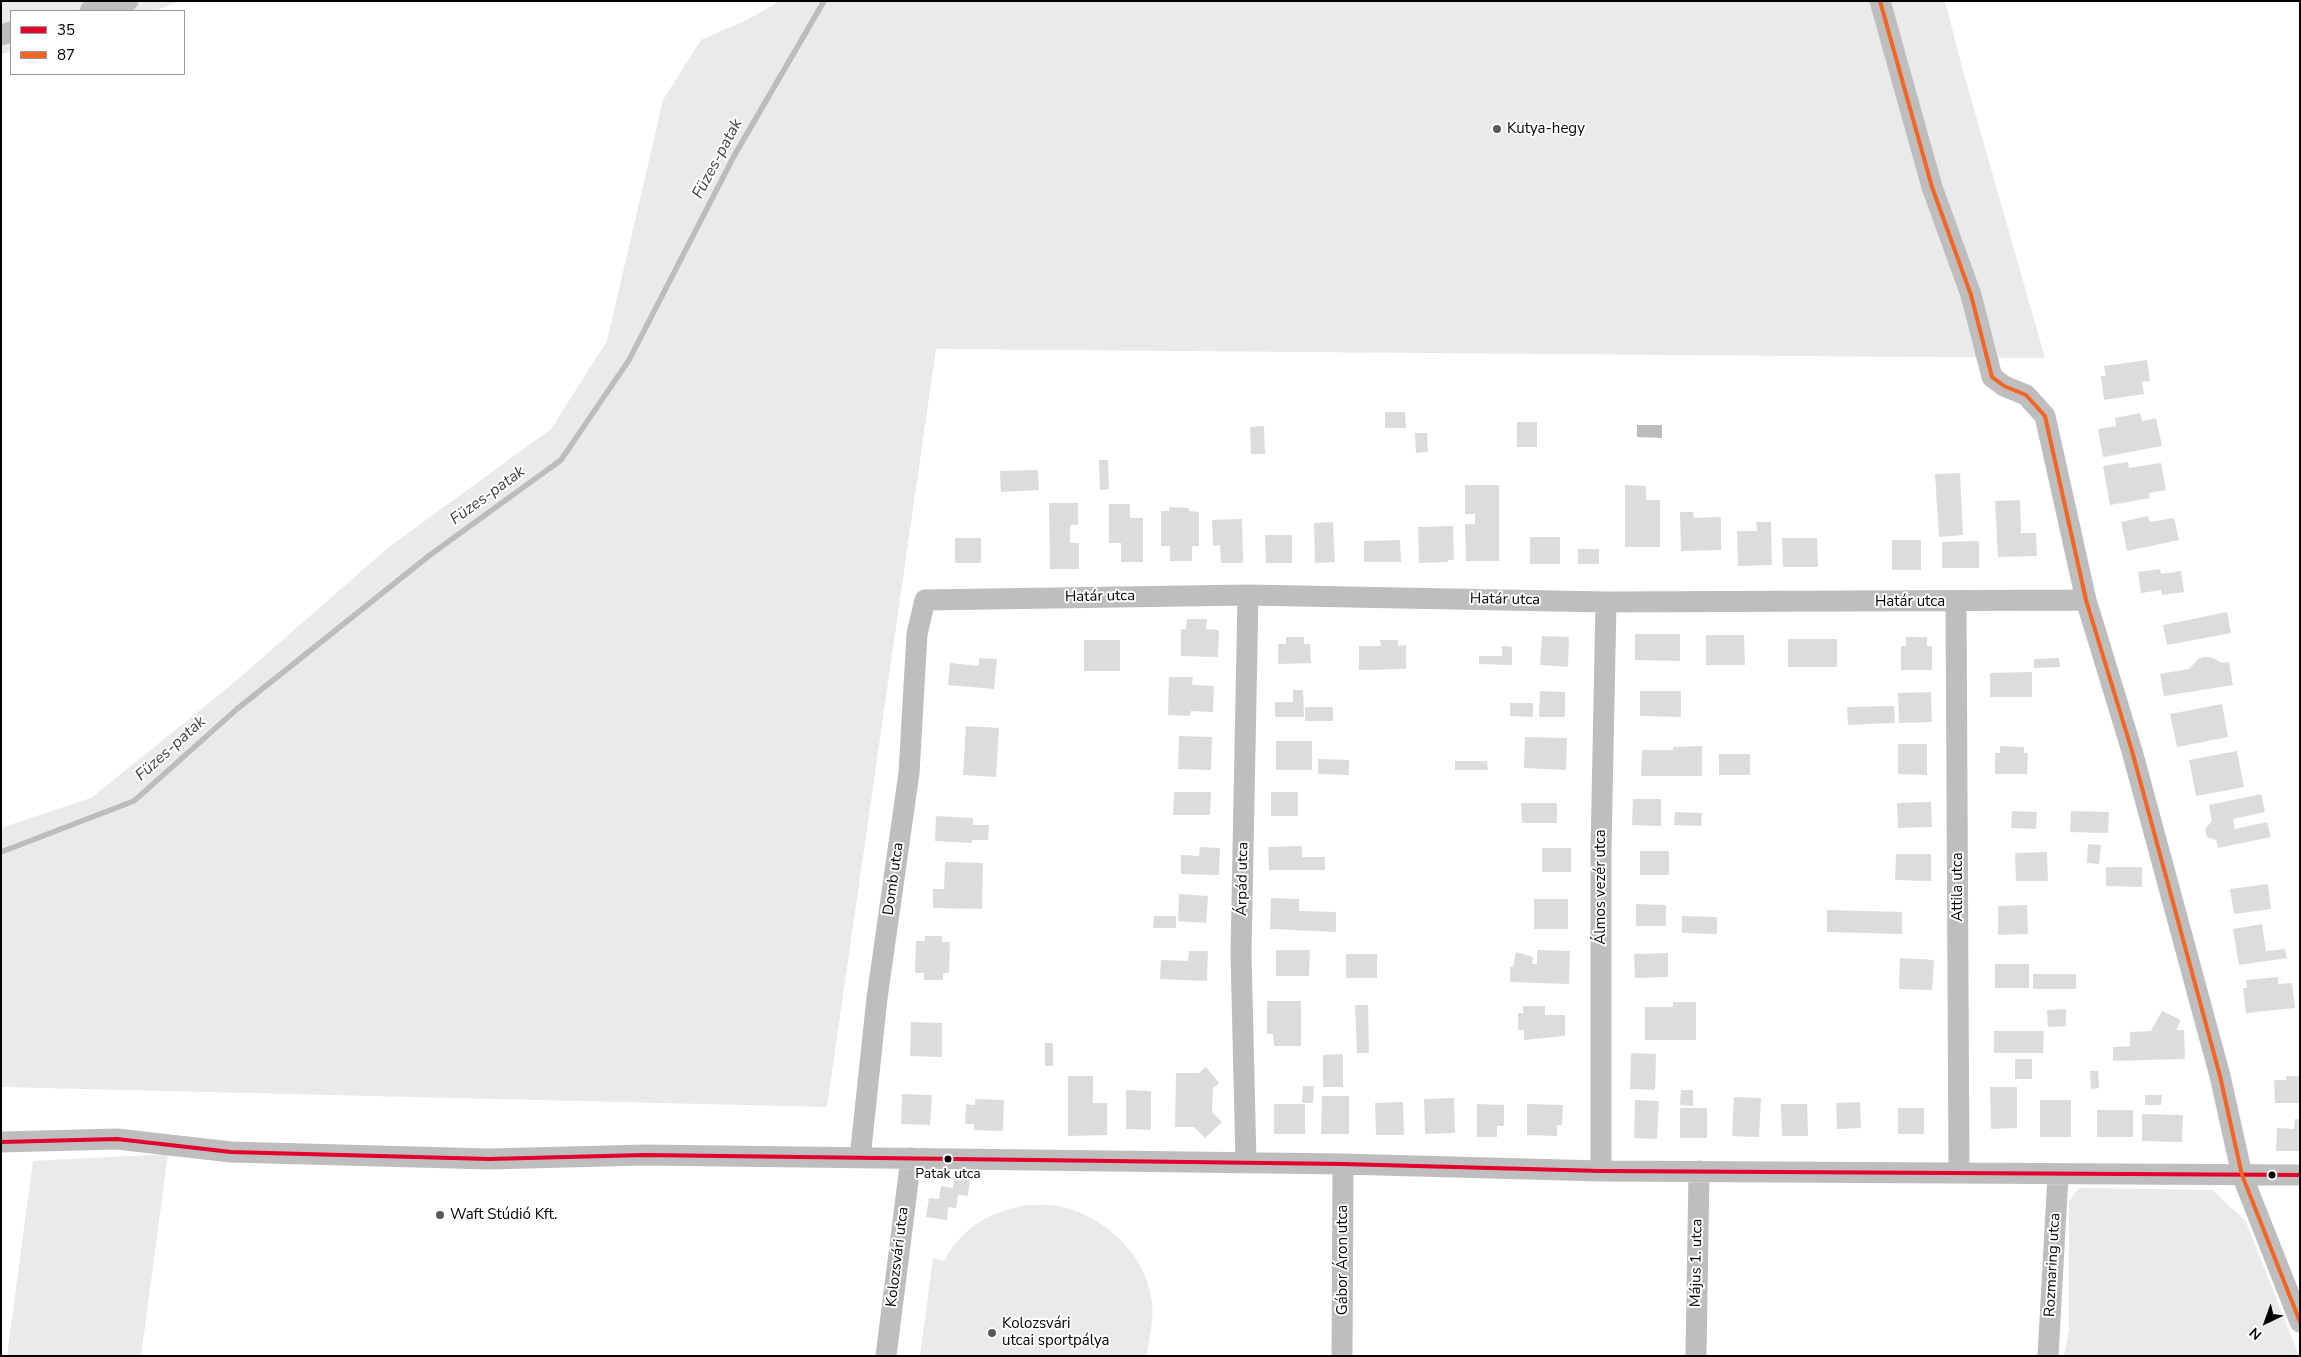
<!DOCTYPE html>
<meta charset="utf-8">
<style>
body{margin:0}
#map{position:relative;width:2301px;height:1357px;overflow:hidden;background:#fff;font-family:"Nunito Sans",sans-serif}
canvas{display:block}
.frame{position:absolute;inset:0;border:2px solid #000;pointer-events:none}
.legend{position:absolute;left:10px;top:10px;width:175px;height:65px;box-sizing:border-box;background:#fff;border:1px solid #999;margin:0;padding:6px 9px;list-style:none;font-size:15px;color:#000}
.legend li{display:flex;align-items:center;gap:10px;height:25px}
.legend b{width:25px;border:1px solid #999}
.north{position:absolute;left:2241px;top:1297px;width:50px;height:50px;-webkit-text-stroke:4px #fff;paint-order:stroke;rotate:222deg;font-size:14px;font-weight:700;line-height:20px;text-align:center;color:#000}
.north::after{content:'';display:block;margin:auto;width:18px;height:22px;background:#000;clip-path:polygon(50% 0,100% 100%,50% 72%,0 100%)}
</style>
<div id="map">
<canvas width="2301" height="1357"></canvas>
<div class="frame"></div>
<ul class="legend">
<li><b style="height:6px;background:#e4002b"></b>35</li>
<li><b style="height:6px;background:#f26522"></b>87</li>
</ul>
<div class="north">N</div>
</div>
<script>
const g = document.querySelector('canvas').getContext('2d');
g.lineJoin = 'round';
function fillPath(path, color) {
  g.fillStyle = color;
  g.fill(path, 'evenodd');
}
function trace(path, color, width, dash) {
  g.strokeStyle = color;
  g.lineWidth = width;
  g.lineCap = dash ? 'butt' : 'round';
  g.setLineDash(dash || []);
  g.stroke(path);
}
function write(font, color, halo, rows, align = 'center') {
  g.font = font + ' "Nunito Sans",sans-serif';
  g.lineWidth = 4;
  g.setLineDash([]);
  g.textBaseline = 'middle';
  g.strokeStyle = halo;
  g.fillStyle = color;
  for (const [text, x, y, turn = 0] of rows) {
    g.save();
    g.translate(x, y);
    g.rotate((+turn || 0) * Math.PI / 180);
    g.textAlign = isNaN(turn) ? turn : align;
    if (halo) g.strokeText(text, 0, 0);
    g.fillText(text, 0, 0);
    g.restore();
  }
}
fillPath(new Path2D(`
 M1,1H180L155,11H11V52L1,54Z
 M780,1H1945L1962,67L2045,358L936,349L827,1107L1,1087V828L91,798L230,686L389,547L551,429L607,341L663,100L701,40L747,20Z
 M168,1154L141,1356H7L33,1161Z
 M2079,1188L2213,1190L2246,1222L2299,1356H2064L2069,1330V1201Z
 M1026,1205C1036,1206 1047,1204 1057,1206C1103,1214 1147,1254 1152,1303C1154,1319 1149,1339 1147,1356H920L933,1258L944,1261C964,1226 988,1213 1026,1205Z`), '#eaeaea');
fillPath(new Path2D(`
 M1637,425H1662V438L1637,437Z`), '#bcbcbc');
trace(new Path2D(`
 M1,852L134,801L237,709L430,555L561,460L629,360L734,156L824,1`), '#bcbcbc', 5.5);
fillPath(new Path2D(`
 M2147,360L2150,381L2142,382L2144,394L2104,400L2101,376H2106L2104,366Z
 M1385,412H1405L1406,428H1385Z
 M2140,413L2142,421L2156,418L2162,446L2103,457L2098,429L2116,426L2115,418Z
 M1517,422H1537V447H1517Z
 M1264,426L1265,454H1251L1250,427Z
 M1415,433H1427L1428,452L1416,453Z
 M1099,460H1108L1109,489L1100,490Z
 M2128,462L2129,468L2161,463L2166,490L2149,493L2150,498L2110,505L2103,466Z
 M1038,470L1039,490L1001,492L1000,471Z
 M1960,473L1963,535L1939,537L1935,474Z
 M1465,485H1499V561H1466L1465,524H1475V514H1465Z
 M1625,485L1646,486V500H1660V547H1625Z
 M2020,500L2021,533H2036L2037,556L1998,557L1995,501Z
 M1049,503H1078V525H1070V543H1079V569H1050Z
 M1109,504H1130V518H1143V562H1121V543H1109Z
 M1169,507L1189,508V511L1199,512V546H1192V561H1170V546H1161V511H1169Z
 M1680,512H1693L1694,518L1721,517V550L1681,551Z
 M2148,516L2150,522L2174,518L2179,540L2127,551L2121,522Z
 M1242,519L1243,563H1221L1220,545L1213,546L1212,520Z
 M1333,522L1335,562L1315,563L1314,523Z
 M1756,522H1771L1772,565L1738,566L1737,531H1757Z
 M1453,526L1454,560H1448V562L1419,563L1418,527Z
 M1265,535H1292V563H1266Z
 M1530,537H1560V564H1530Z
 M955,538H981V563H955Z
 M1782,538H1817L1818,567H1783Z
 M1400,540L1401,562H1364V541Z
 M1892,540H1921V570H1892Z
 M1979,541V568H1942V542Z
 M1578,549H1599V564H1578Z
 M2160,569L2161,574L2181,571L2184,592L2162,595L2161,590L2141,593L2138,572Z
 M2227,612L2231,633L2167,645L2163,625Z
 M1187,619H1207L1206,629L1219,630L1218,657L1181,656V629H1186Z
 M1635,634H1680V661L1635,660Z
 M1706,635H1744L1745,665H1706Z
 M1542,636L1569,637L1568,667L1540,665Z
 M1286,637H1304V644H1310L1311,663L1278,664V644H1286Z
 M1906,637H1927V646H1932V670H1901V646H1906Z
 M1788,639H1837V667H1788Z
 M1084,640H1120V671H1084Z
 M1380,640H1398V646L1406,645V669L1359,670V646H1381Z
 M1502,646L1512,647V665L1479,664V656H1502Z
 M2204,657H2211L2222,663L2229,662L2233,685L2164,696L2160,674L2189,669L2198,659Z
 M979,658L997,659L994,689L948,685L950,663L979,666Z
 M2059,658L2060,667L2034,668V659Z
 M2032,672V697H1990V673Z
 M1169,677H1193L1192,685L1214,686L1213,712L1191,711L1190,716L1168,715Z
 M1293,690H1303L1304,717H1275V702H1293Z
 M1540,691L1565,692V717H1539Z
 M1640,691H1681V717L1640,716Z
 M1931,692L1932,722L1899,723L1898,693Z
 M1510,703H1533V717L1510,716Z
 M2222,704L2228,737L2177,747L2170,714Z
 M1894,706L1895,723L1848,725L1847,707Z
 M1305,707H1333V721H1305Z
 M966,726L999,728L996,777L963,775Z
 M1179,736L1212,737L1211,770L1178,769Z
 M1525,737L1567,738L1566,770L1524,768Z
 M1276,741H1312V770H1276Z
 M1898,744H1927V775L1898,774Z
 M1702,746V776H1641L1642,750H1673V747Z
 M2000,746L2024,747V753H2028L2027,774H1995V753H2000Z
 M2237,751L2244,787L2196,796L2189,760Z
 M1719,754H1750V775H1719Z
 M1318,759L1349,760V775L1318,774Z
 M1455,761H1487L1488,770H1455Z
 M1174,792H1211L1210,815H1173Z
 M1271,792H1298V816H1271Z
 M2261,794L2265,812L2233,819L2235,829L2267,822L2271,837L2218,848L2216,840L2207,837L2205,829L2212,821L2209,805Z
 M1633,799H1661V826L1632,825Z
 M1931,802L1932,827L1898,828L1897,803Z
 M1521,803H1557V823H1522Z
 M2012,811L2037,812L2036,829L2011,828Z
 M2071,811L2109,812L2108,833L2070,832Z
 M1675,812L1702,813L1701,826L1674,825Z
 M936,816L973,818V825H989L988,840H972V843L935,841Z
 M2088,844L2101,845L2099,864L2087,863Z
 M1302,846V857H1325V870H1269L1268,847Z
 M1200,847L1220,848L1219,875L1181,874V855L1199,856Z
 M1542,848H1571V872H1542Z
 M1640,851H1669V875H1640Z
 M2047,852L2048,881H2016L2015,853Z
 M1896,854H1931V881L1895,880Z
 M945,862L983,863L982,909L933,908V889H944Z
 M2106,867H2142V887L2106,886Z
 M2268,884L2271,909L2234,914L2230,889Z
 M1179,894L1208,896L1206,923L1178,921Z
 M1271,898L1299,899V911L1336,912V932L1270,929Z
 M1534,899H1568V929H1534Z
 M1636,904L1666,905V926H1636Z
 M2027,905L2028,934L1998,935V906Z
 M1827,910L1902,912V934L1827,932Z
 M1154,916H1176V928H1153Z
 M1682,916L1717,917V934L1682,933Z
 M2262,924L2266,951L2285,949L2287,958L2239,965L2233,929Z
 M925,936H942V942H950L949,973H943V980H924V973H915L916,941H925Z
 M1276,950H1310L1309,976H1276Z
 M1537,950L1570,951L1569,984L1510,982V967H1513L1516,952L1533,957L1532,964H1537Z
 M1189,951H1208L1207,981L1160,979L1161,960L1188,961Z
 M1668,953V977L1635,978L1634,954Z
 M1346,954H1377V978H1346Z
 M1900,958L1934,960L1932,990L1899,989Z
 M1995,964H2029V988H1995Z
 M2033,974H2076V989H2033Z
 M2278,977V984L2292,983L2295,1008L2246,1013L2243,988H2247L2246,980Z
 M1267,1001H1301V1046H1274L1273,1034H1267Z
 M1673,1002H1696V1040H1645V1007H1673Z
 M1355,1005H1368L1369,1053H1357Z
 M1523,1006H1545V1015H1565V1036L1524,1040V1030H1518V1013H1523Z
 M2066,1009V1026L2048,1027L2047,1010Z
 M2162,1011L2181,1020L2176,1030H2184L2185,1059L2113,1061V1047L2130,1046V1032L2151,1031Z
 M911,1022L942,1023V1057L910,1056Z
 M1994,1031H2044L2043,1053H1994Z
 M1045,1043H1053V1066H1045Z
 M1631,1053L1656,1054L1655,1090L1630,1089Z
 M1343,1054V1087H1323V1055Z
 M2015,1059H2032V1079H2015Z
 M1206,1067L1219,1083L1213,1088L1212,1112L1222,1122L1205,1138L1194,1127H1175L1176,1073H1199Z
 M2090,1071H2098L2099,1088L2091,1089Z
 M1068,1076H1093V1103H1107V1135L1068,1136Z
 M2286,1076H2300V1103H2275L2274,1080H2286Z
 M1303,1086H1314L1313,1103H1302Z
 M1990,1087H2017V1128L1991,1129Z
 M1126,1090L1151,1091V1130L1126,1129Z
 M1681,1090H1693V1106L1680,1105Z
 M902,1094L932,1095L930,1125L901,1124Z
 M2145,1095H2162L2161,1105H2145Z
 M1322,1096H1349V1134H1321Z
 M1734,1097L1761,1098L1759,1137L1732,1136Z
 M1454,1098L1455,1133L1425,1134L1424,1099Z
 M975,1099L1004,1100L1003,1131L974,1130V1124H965L966,1104L975,1105Z
 M1635,1100L1659,1101L1657,1139L1634,1138Z
 M2040,1100H2071V1137H2040Z
 M1403,1102L1404,1135H1376L1375,1103Z
 M1860,1102L1861,1128L1837,1129L1836,1103Z
 M1274,1104H1305V1134H1274Z
 M1477,1104L1504,1105V1126H1497V1137H1477Z
 M1527,1104L1563,1105L1562,1125H1557V1136L1527,1135Z
 M1781,1104H1807L1808,1136H1782Z
 M1680,1108H1707V1138H1680Z
 M1898,1108H1924V1134H1898Z
 M2097,1110H2133V1137H2097Z
 M2142,1114L2183,1115L2182,1142L2142,1141Z
 M2295,1119H2300V1151H2276L2277,1128L2294,1129Z
 M954,1176L970,1178L968,1196L958,1195L956,1208L948,1207L947,1220L926,1217L929,1198L939,1199L941,1186L953,1188Z`), '#dcdcdc');
trace(new Path2D(`
 M1880,1L1932,187L1971,295L1992,377L2004,386L2026,395L2045,416L2086,600L2132,751L2220,1076L2242,1175L2300,1322
 M90,11L128,1
 M1,35L11,32
 M1956,602L1959,1172
 M1,1142L117,1139L231,1152L489,1159L645,1155L1343,1164L1601,1171L2300,1175
 M860,1158L877,998L909,773L917,634L925,600L1248,595L1606,602L2086,600
 M1246,1162L1241,953L1248,595
 M1601,1171V850L1606,602
 M886,1356L911,1158
 M1342,1356L1343,1164
 M1696,1356L1699,1171
 M2048,1356L2058,1175`), '#bebebe', 21);
trace(new Path2D(`
 M1,1142L117,1139L231,1152L489,1159L645,1155L1343,1164L1601,1171L2300,1175`), '#e4002b', 4);
trace(new Path2D(`
 M1880,1L1932,187L1971,295L1992,377L2004,386L2026,395L2045,416L2086,600L2132,751L2220,1076L2242,1175L2300,1322`), '#f26522', 4);
for (const [x, y, r, color] of [
 [1497,129,5,"#595959"],
 [948,1159,4.5,"#000"],
 [2272,1175,4.5,"#000"],
 [440,1215,5,"#595959"],
 [992,1333,5,"#595959"]
]) {
  const dot = new Path2D();
  dot.arc(x, y, r, 0, 2 * Math.PI);
  g.fillStyle = color;
  g.fill(dot);
  trace(dot, '#fff', 2);
}
write('14px', '#000', '#fff', [
 ["Patak utca",948,1175]
]);
write('15px', '#000', '#fff', [
 ["Kutya-hegy",1507,129],
 ["Waft Stúdió Kft.",450,1215],
 ["Kolozsvári",1002,1324],
 ["utcai sportpálya",1002,1341]
], 'left');
write('15px', '#000', '#fff', [
 ["Határ utca",1100,597,-1],
 ["Határ utca",1505,600,1],
 ["Határ utca",1910,602],
 ["Domb utca",894,879,-82],
 ["Árpád utca",1243,879,-89],
 ["Álmos vezér utca",1601,887,-90],
 ["Attila utca",1958,887,-90],
 ["Kolozsvári utca",898,1257,-83],
 ["Gábor Áron utca",1343,1260,-90],
 ["Május 1. utca",1697,1263,-89],
 ["Rozmaring utca",2053,1265,-87]
]);
write('italic 16px', '#404040', '#fff', [
 ["Füzes-patak",718,159,-62],
 ["Füzes-patak",488,496,-36],
 ["Füzes-patak",171,749,-42]
]);
</script>
